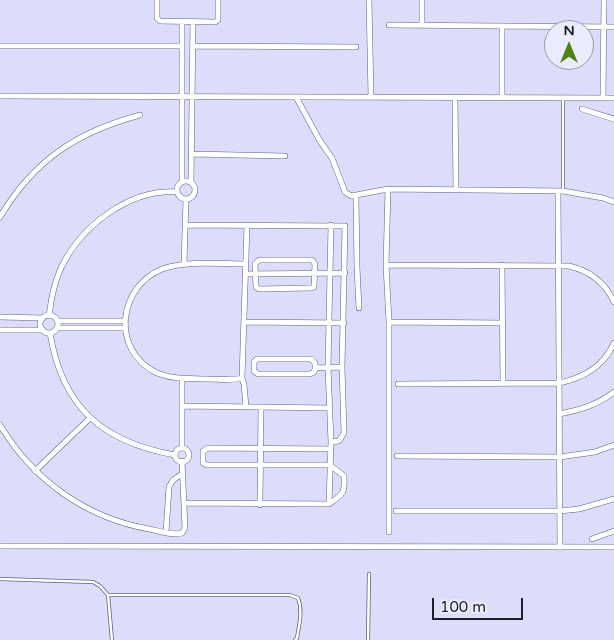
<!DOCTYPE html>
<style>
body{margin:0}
#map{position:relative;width:614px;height:640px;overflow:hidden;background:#dbddfb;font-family:"Varela Round",sans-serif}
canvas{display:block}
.north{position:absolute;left:544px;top:20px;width:50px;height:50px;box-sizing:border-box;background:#ebecfb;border:1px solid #999aa8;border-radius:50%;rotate:0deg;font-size:14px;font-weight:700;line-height:20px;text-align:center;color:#1e1e2b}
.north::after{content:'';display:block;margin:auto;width:18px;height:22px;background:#508113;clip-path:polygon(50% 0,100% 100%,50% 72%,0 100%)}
.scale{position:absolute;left:432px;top:598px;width:91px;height:22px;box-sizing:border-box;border:2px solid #1e1e2b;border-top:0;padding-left:6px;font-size:15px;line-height:18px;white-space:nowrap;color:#1e1e2b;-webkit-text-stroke:4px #ebecfb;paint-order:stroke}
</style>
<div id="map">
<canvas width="614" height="640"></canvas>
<div class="north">N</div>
<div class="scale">100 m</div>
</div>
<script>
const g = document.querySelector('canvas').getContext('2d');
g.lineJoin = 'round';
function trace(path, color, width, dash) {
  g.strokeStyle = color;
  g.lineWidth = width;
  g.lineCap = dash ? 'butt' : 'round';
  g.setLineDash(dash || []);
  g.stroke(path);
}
const lane = new Path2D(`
 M563,98V191
 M0,579L93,582L100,586L108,595L112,640
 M108,595H290L298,598C303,610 299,626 297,638L295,640
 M368,640L369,574`);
const street = new Path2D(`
 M157,0V18L160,21L215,22L218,20V0
 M369,0L371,97
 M389,25L614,27
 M422,25V0
 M502,26V98
 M0,46H182
 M193,46L356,47
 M0,96L614,98
 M296,97L320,141L332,158L345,192L351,196L388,189L563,191L603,198L614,202
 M455,98L456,190
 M603,98L604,0
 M582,109L614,119
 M191,154L285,156
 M177 190a9 9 0 1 1 18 0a9 9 0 1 1-18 0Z
 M182,181V22
 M191,182L193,22
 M388,189L386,265L389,322L503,323
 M558,191L560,547
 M356,196L357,267L359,308
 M0,217C34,160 77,132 140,115
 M185,225L345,226L342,367L344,433L339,441L331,442
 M259,260H312L315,264L314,287L311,288L259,289L256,287L255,264Z
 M184,264L186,199
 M386,265L569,266C590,271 605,282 614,302
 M502,265L503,383
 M246,274L345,273
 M40 324a9 9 0 1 1 18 0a9 9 0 1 1-18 0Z
 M49,316C51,299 54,283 61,268C81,226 129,189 177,192
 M0,317L43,318
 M57,321H125
 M245,322L344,323
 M389,322V532
 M57,328H125
 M0,330H43
 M50,333C62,407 102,442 175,455
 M257,359H311C316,362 316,367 314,372L310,374H258L254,371V362Z
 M315,368L342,367
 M242,378C232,381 219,379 208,379C190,378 172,380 155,372C111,349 118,287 162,269C188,260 219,264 246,264
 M398,384L559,383C584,378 604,366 614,343
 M182,406L329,408
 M246,407L244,384L242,378L247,226
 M559,414C580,410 597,405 614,392
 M0,425C33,480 86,518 149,529C160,531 172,536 182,533L185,528L182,461
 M182,448V378
 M175 455a7 7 0 1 1 14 0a7 7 0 1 1-14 0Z
 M397,456L560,457L595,452L614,445
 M35,471L90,418
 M185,503L329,504C343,494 345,494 344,476L330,465H207L203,463V451L208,448L331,449
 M329,504L331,442L328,367L331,225
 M260,505L261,407
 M396,511H560L579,509L614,499
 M166,532L169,487L173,480L182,474
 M592,539L614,531
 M0,546L614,547`);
trace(lane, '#5e5f7f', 4);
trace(street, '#5e5f7f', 6);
trace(lane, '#fff', 2.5);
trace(street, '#fff', 5);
</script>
